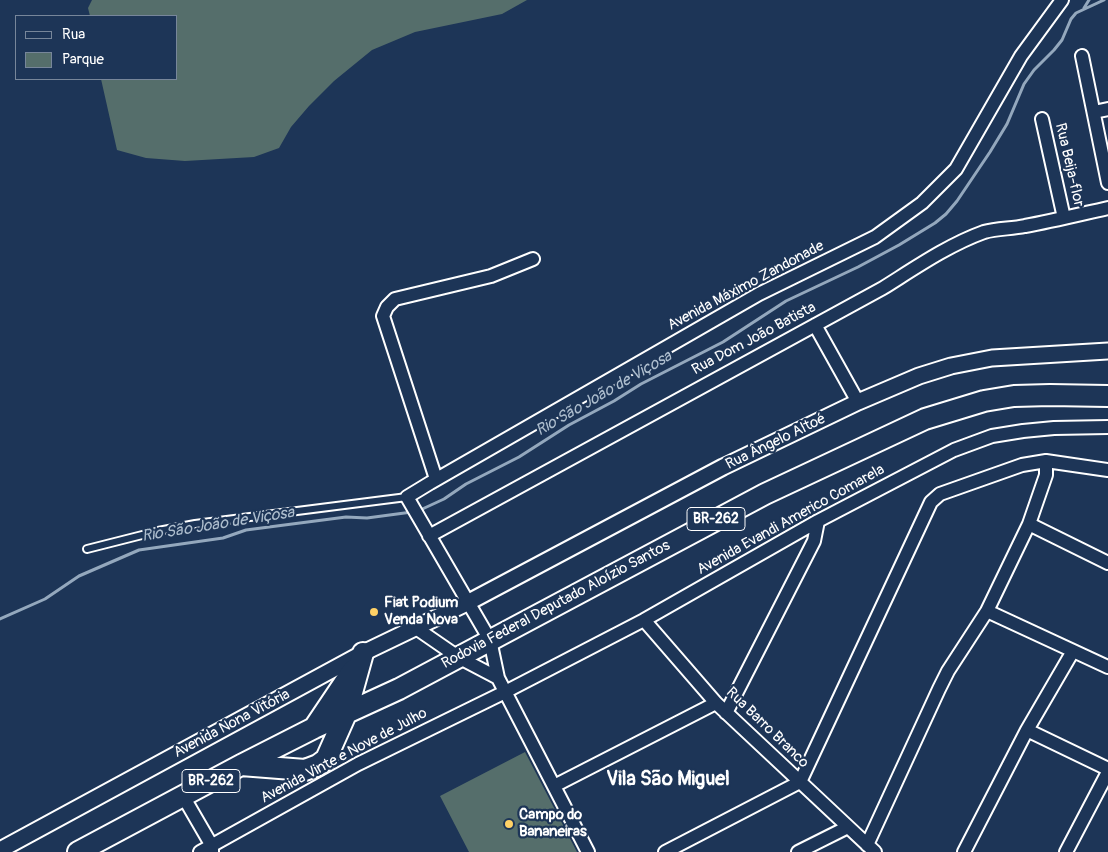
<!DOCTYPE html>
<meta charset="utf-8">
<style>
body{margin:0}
#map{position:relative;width:1108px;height:852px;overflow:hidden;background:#1d3557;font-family:Pangolin,sans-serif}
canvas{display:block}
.legend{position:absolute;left:15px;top:15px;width:162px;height:65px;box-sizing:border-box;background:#1d3557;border:1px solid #77869a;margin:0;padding:6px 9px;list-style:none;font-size:15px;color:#fff}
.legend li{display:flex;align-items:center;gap:10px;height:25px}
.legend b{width:25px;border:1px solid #77869a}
</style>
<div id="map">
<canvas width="1108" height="852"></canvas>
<ul class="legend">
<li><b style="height:6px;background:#1d3557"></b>Rua</li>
<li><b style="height:14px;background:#556e6b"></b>Parque</li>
</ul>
</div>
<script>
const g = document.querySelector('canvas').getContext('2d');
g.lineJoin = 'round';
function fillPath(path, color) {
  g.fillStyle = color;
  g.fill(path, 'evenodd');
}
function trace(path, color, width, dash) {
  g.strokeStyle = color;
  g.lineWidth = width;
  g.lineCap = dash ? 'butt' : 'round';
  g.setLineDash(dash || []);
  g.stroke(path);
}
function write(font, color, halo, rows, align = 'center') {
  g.font = font + ' Pangolin,sans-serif';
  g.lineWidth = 4.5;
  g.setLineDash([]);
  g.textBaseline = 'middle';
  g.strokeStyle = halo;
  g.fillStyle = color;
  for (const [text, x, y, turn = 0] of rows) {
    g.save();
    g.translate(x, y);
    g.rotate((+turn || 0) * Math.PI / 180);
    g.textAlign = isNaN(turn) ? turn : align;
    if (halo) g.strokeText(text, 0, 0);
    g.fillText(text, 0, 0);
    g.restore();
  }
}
fillPath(new Path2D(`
 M92,0H527L502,14L415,32L372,50L334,81L309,106L291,127L279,148L254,157L185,161L146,158L117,150L101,79H176V16H90L88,8Z
 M525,752L577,852H469L440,796Z`), '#556e6b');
trace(new Path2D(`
 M1084,8L1089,0
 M418,511L444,499L466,484L519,457L569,425L614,401L641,384L723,342L786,301L858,267L899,245L935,223L946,214L957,201L990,152L1007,124L1024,84L1034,70L1054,50L1062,40L1071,19L1076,13L1104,0
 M0,619L45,599L79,576L139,550L223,538L246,530L346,517L367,518L412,512`), '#94a8bd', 3);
const service = new Path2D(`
 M87,549L158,531L195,524L407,497`);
const minor = new Path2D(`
 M1082,56L1108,183
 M1094,112L1108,109
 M1042,119L1064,218
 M815,325L858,402
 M436,479L383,316L387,307L395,299L491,276L533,259
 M1029,524L1108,563
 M429,536L883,288C915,268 948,245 984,232C997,228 1011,229 1025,226C1053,221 1081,214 1108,208
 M987,611L1108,667
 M644,620L716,703L875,852
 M416,628L458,657L498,678
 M726,713L814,541L818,521
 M1027,730L1108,769
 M554,786L716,703
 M183,796L212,846V852
 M867,845L939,689L948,671L987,611L1029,524L1046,475V461
 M200,852L358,764L505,692L644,620L818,521L954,450L992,436L1023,431L1054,428L1108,427
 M588,852L498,678L490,640L407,497L430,483L759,294L875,237L922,203L956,169L1021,56L1062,0
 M665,852L800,782L931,502L940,494L1022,465L1046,461L1108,470
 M798,852L848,827
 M964,852L1027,730L1073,651
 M1066,852L1108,772`);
const tertiary = new Path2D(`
 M0,850L363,653L467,603L723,467L858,402L919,376L951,366L992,358L1108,351`);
const trunk = new Path2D(`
 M314,728L353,670
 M241,765L305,770L318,765L326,759L346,714L363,653
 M78,852L241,765L314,728L399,689L765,494L925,419L984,401L1014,396L1050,395L1108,396`);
trace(service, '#fff', 10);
trace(minor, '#fff', 16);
trace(tertiary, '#fff', 19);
trace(trunk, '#fff', 24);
trace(service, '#1d3557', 6);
trace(minor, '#1d3557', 12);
trace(tertiary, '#1d3557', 15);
trace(trunk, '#1d3557', 20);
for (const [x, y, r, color] of [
 [374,612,5,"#ffd166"],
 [509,824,5,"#ffd166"]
]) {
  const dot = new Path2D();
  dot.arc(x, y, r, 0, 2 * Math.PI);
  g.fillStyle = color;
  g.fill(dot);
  trace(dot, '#1d3557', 2);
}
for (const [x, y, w] of [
 [716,519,58],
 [211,781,58]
]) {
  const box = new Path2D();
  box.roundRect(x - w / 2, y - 11.5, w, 23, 4);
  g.fillStyle = '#1d3557';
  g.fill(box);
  trace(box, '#fff', 1);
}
write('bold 14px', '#fff', null, [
 ["BR-262",716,519],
 ["BR-262",211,781]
]);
write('15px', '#fff', '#1d3557', [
 ["Rua Beija-flor",1069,165,77],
 ["Avenida Máximo Zandonade",746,286,-28],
 ["Rua Dom João Batista",754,339,-28],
 ["Rua Ângelo Altoé",776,442,-26],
 ["Avenida Evandi Americo Comarela",791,520,-29],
 ["Rodovia Federal Deputado Aloízio Santos",556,605,-28],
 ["Avenida Nona Vitória",232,724,-28],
 ["Rua Barro Branco",767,728,44],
 ["Avenida Vinte e Nove de Julho",344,756,-28]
]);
write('bold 15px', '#fff', '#1d3557', [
 ["Fiat Podium",384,603],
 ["Venda Nova",384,620],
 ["Campo do",519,815],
 ["Bananeiras",519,832]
], 'left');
write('italic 16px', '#aebece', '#1d3557', [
 ["Rio São João de Viçosa",604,394,-30],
 ["Rio São João de Viçosa",218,525,-9]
]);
write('bold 20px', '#fff', '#1d3557', [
 ["Vila São Miguel",668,780]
]);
</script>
